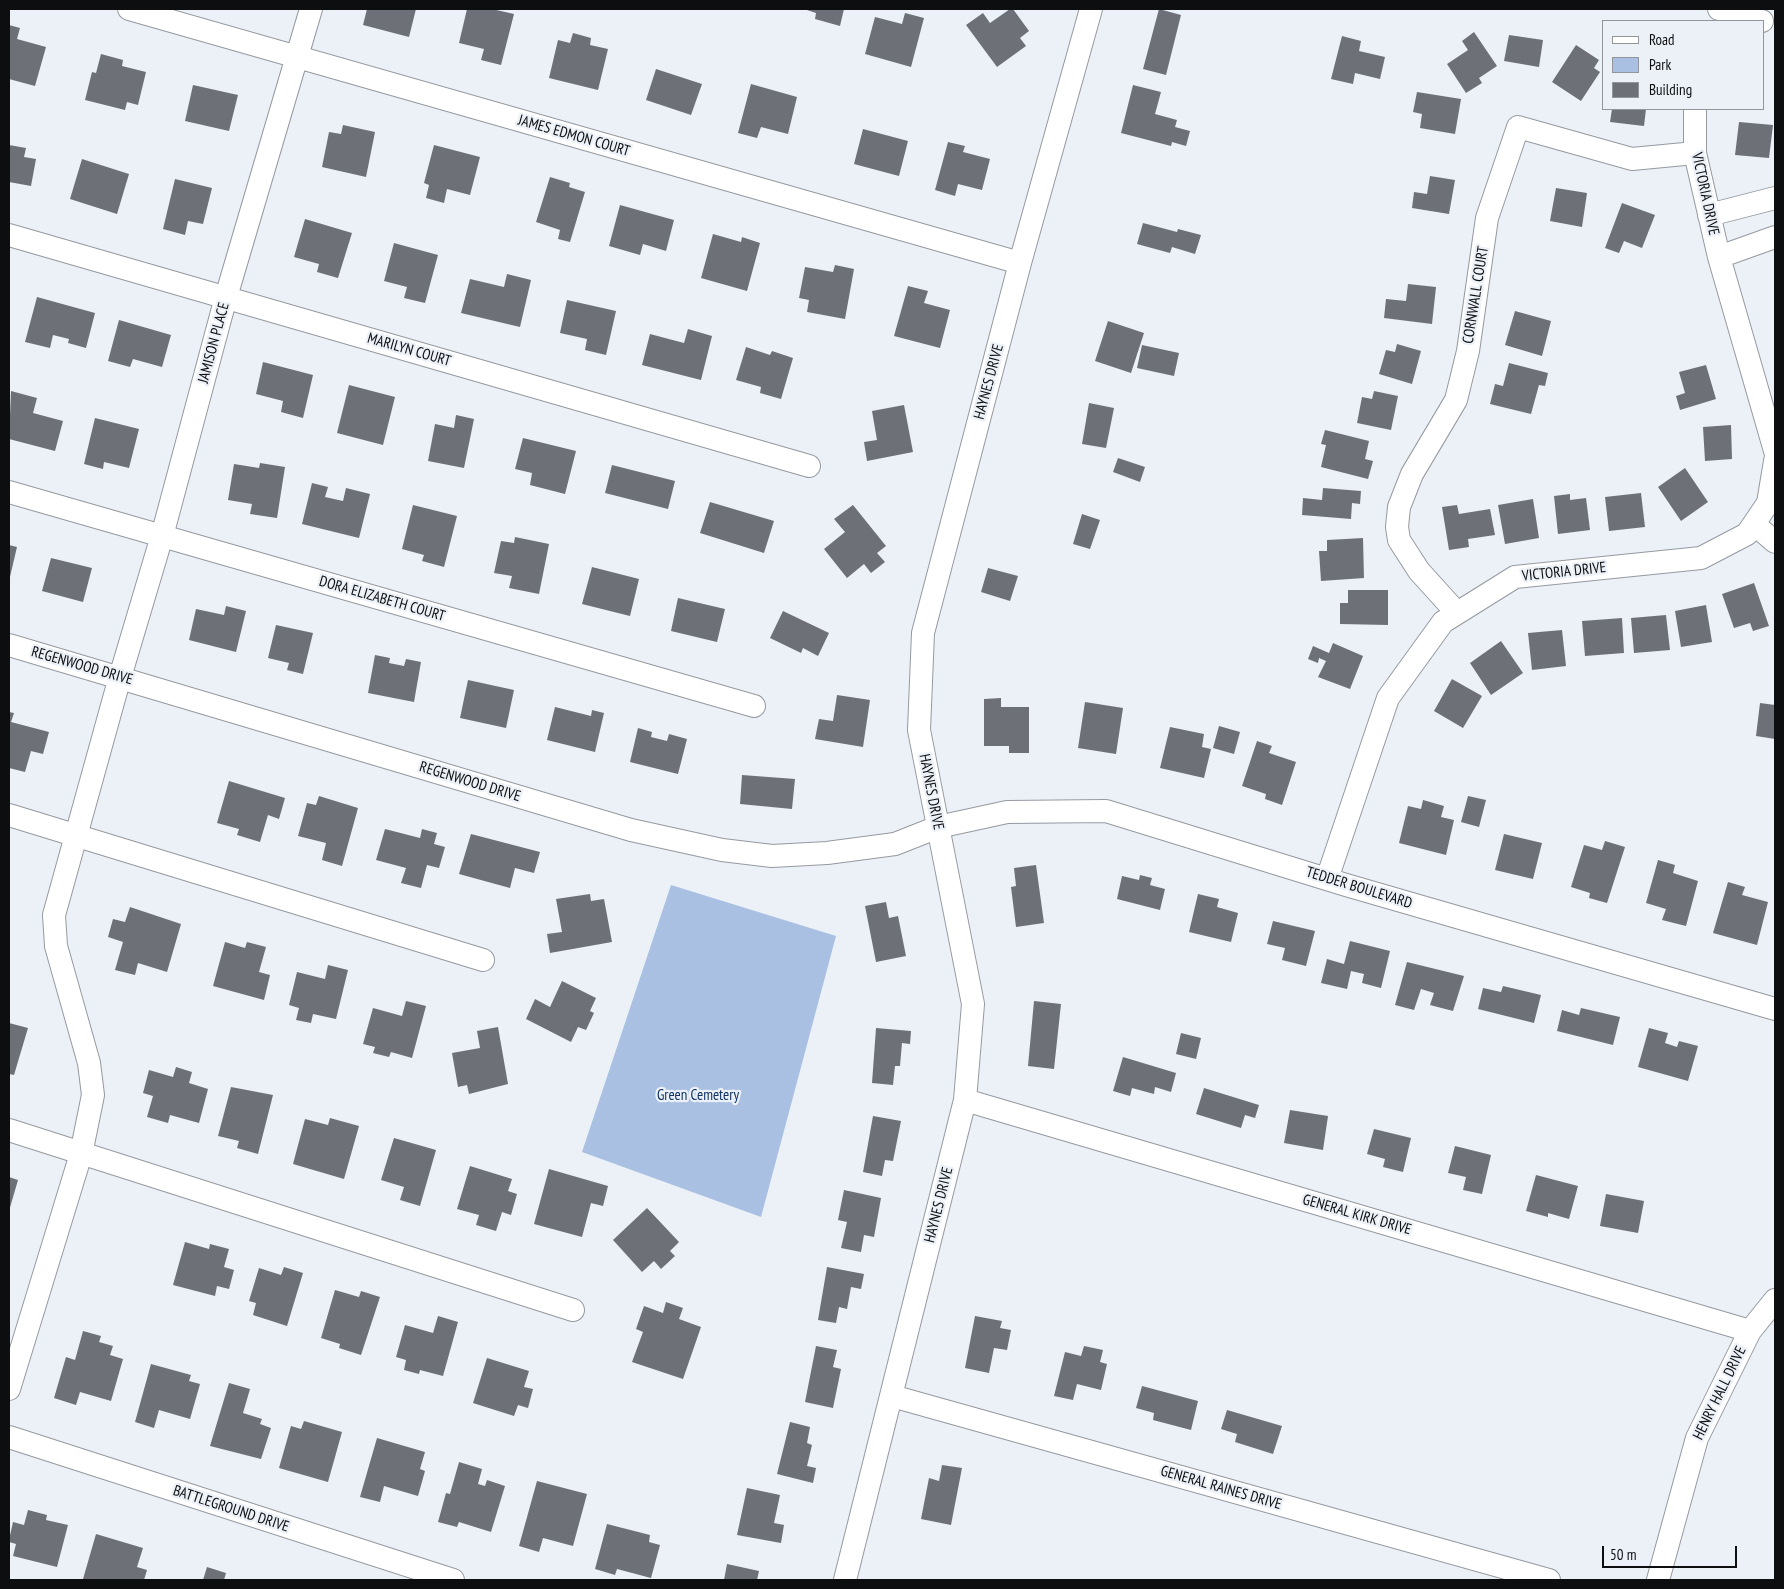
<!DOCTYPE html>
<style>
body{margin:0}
#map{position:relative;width:1784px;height:1589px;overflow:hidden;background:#ecf1f8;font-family:"PT Sans Narrow",sans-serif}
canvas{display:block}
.frame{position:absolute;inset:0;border:10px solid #0c0e10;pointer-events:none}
.legend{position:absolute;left:1602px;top:20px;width:162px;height:90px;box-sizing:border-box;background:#ecf1f8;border:1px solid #92969b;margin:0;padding:6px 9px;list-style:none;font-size:15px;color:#0c0e10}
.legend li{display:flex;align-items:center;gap:10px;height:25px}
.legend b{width:25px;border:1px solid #92969b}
.scale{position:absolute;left:1602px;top:1546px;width:135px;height:22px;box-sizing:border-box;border:2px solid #0c0e10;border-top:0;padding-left:6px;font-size:15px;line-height:18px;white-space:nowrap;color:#0c0e10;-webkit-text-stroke:4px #ecf1f8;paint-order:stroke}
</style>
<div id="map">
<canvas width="1784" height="1589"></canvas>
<div class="frame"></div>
<ul class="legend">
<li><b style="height:6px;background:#fff"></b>Road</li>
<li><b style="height:14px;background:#aac0e2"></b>Park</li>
<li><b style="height:14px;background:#6d7177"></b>Building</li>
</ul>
<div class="scale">50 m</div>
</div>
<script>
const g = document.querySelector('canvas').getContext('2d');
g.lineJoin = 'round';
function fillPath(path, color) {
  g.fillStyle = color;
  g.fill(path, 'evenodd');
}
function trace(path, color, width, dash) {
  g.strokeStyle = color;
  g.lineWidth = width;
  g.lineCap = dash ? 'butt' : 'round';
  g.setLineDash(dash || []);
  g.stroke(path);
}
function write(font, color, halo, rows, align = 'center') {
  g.font = font + ' "PT Sans Narrow",sans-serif';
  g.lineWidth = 4.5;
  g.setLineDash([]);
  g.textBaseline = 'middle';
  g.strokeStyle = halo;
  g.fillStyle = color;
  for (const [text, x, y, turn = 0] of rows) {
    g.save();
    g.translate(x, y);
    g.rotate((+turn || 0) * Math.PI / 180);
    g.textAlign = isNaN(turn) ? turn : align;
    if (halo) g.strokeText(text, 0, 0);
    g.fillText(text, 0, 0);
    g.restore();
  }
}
fillPath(new Path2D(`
 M671,885L836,936L761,1217L582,1152Z`), '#aac0e2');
fillPath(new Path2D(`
 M367,9H416L409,37L363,25Z
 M467,9H492L514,14L501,65L481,60L484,49L459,43Z
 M804,9H844L840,26L815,19L816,13Z
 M1010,9H1013L1029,31L1020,38L1026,46L997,67L966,25L983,13L990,23Z
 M1159,9L1181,15L1166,75L1143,69Z
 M905,13L924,18L911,67L865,54L875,17L902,24Z
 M9,25L20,28L17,39L46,47L35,86L9,79Z
 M1474,32L1497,66L1479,78L1482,83L1466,93L1447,64L1468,50L1462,41Z
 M573,33L591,38L590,45L608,49L598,90L549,78L558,40L570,43Z
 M1509,35L1543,40L1539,67L1504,61Z
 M1342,36L1361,41L1359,51L1385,57L1380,79L1355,73L1353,84L1331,79Z
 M1576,45L1599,60L1594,68L1600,72L1581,101L1552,82Z
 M101,54L123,60L122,66L146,72L138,105L127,102L125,110L85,100L92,72L96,73Z
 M656,69L702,84L691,115L646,100Z
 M751,84L797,97L788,134L761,127L757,138L738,133Z
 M193,85L238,95L229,131L185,121Z
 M1133,85L1161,92L1155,114L1177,120L1175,127L1190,131L1186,146L1172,142L1171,146L1121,133Z
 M1417,92L1461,99L1455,134L1420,128L1422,114L1413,112Z
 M1612,109H1646L1644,126L1610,122Z
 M1739,122L1773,125L1769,158L1735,155Z
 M343,125L375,132L366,177L322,167L329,132L341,134Z
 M863,129L908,141L899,176L854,164Z
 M948,142L965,146L963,152L990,159L982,190L958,184L955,196L935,190Z
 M9,145L26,148L24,157L36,159L31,186L9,182Z
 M434,145L480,157L470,195L447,189L444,203L426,198L429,185L424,183Z
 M82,159L129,174L117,214L70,199Z
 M1430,176L1455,180L1449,214L1412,208L1414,192L1427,194Z
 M550,177L570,183L569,187L585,192L570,242L558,239L560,230L536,222Z
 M175,179L212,188L203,224L188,221L185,235L163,229Z
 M1556,188L1587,193L1582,227L1550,221Z
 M1622,203L1655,215L1642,248L1624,241L1619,253L1605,248Z
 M620,205L674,220L666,251L643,244L640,255L609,246Z
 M305,219L352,233L338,278L317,272L319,264L294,257Z
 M1143,223L1177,232L1178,229L1201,235L1195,254L1172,247L1170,253L1137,244Z
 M713,234L741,242L742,237L760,243L747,291L701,278Z
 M394,243L438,255L425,303L404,298L407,287L384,281Z
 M835,265L854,269L845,319L807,312L809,300L799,298L805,267L833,272Z
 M507,274L531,280L520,327L461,313L470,279L504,287Z
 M1408,284L1436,287L1432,324L1384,318L1386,299L1406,301Z
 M908,286L928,291L924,303L950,310L940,348L894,336Z
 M37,297L95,313L86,348L68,343L69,339L53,335L50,348L25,342Z
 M567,300L616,311L606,355L585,350L587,339L560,333Z
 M1515,311L1551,321L1542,356L1505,345Z
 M119,320L171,335L162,367L133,359L130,367L108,361Z
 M1108,321L1144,333L1131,373L1095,361Z
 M688,329L712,336L701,380L642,365L650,334L684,343Z
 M1397,344L1421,351L1412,384L1379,374L1386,350L1395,352Z
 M1142,345L1179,353L1174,376L1137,368Z
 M746,347L770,355L772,351L793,358L781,399L760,393L761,387L736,380Z
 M263,362L313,375L303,418L281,412L283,401L256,394Z
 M1509,363L1548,373L1545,386L1539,385L1531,414L1490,404L1495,384L1503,386Z
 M1706,365L1716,399L1680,410L1676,396L1685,393L1679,372Z
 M349,385L395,397L383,445L337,433Z
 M11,391L37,398L33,413L63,421L55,451L9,439Z
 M1374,391L1398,396L1391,430L1357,423L1362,397L1372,399Z
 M1089,403L1114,408L1106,448L1082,444Z
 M904,405L913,452L867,461L864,442L877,440L872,411Z
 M456,415L474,419L464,468L428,461L435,424L454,428Z
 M95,418L139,429L129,468L104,462L103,469L84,464Z
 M1731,425L1732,459L1705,461L1703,427Z
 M1325,430L1369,441L1365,459L1373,461L1368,479L1321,467L1326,445L1321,444Z
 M523,438L576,451L565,494L530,485L532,473L515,469Z
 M1118,458L1145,467L1140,482L1113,472Z
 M260,463L285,467L277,518L250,514L252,504L228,500L234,464L259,468Z
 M612,465L675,481L668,509L605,493Z
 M1685,468L1708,502L1681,521L1658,487Z
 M312,483L328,487L325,497L343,501L346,488L370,494L359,538L302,524Z
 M1323,488L1361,491L1360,504L1352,503L1351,519L1302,515L1303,498L1322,500Z
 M1641,493L1645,527L1609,531L1605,497Z
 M1570,494V500L1586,498L1590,530L1558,534L1554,496Z
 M1533,499L1539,538L1505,544L1498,505Z
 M710,502L774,521L764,553L700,533Z
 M413,505L457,516L444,567L422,561L424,555L402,549Z
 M853,505L886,546L877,553L885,562L871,573L864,564L847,578L824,549L845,532L834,519Z
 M1457,505L1459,514L1490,509L1495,535L1468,539L1469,547L1449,550L1442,507Z
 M1082,514L1100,520L1090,549L1073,544Z
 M515,537L549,544L539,594L509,588L512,576L494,573L501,541L514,543Z
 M1363,538L1364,578L1321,581L1319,551H1327V540Z
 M9,545L17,547L9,581Z
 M51,558L92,568L83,602L42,591Z
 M592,567L639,579L630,616L582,604Z
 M988,568L1018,576L1010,601L981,592Z
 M1754,583L1769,626L1753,631L1750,623L1734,628L1722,594Z
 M1348,590H1388V625L1340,624V603H1348Z
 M678,598L725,609L717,642L671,631Z
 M1706,605L1712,642L1681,647L1675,611Z
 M226,606L246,611L236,652L189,640L196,609L224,615Z
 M783,611L829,633L818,656L803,648L801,653L770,638Z
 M1666,615L1670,650L1634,653L1631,618Z
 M1622,618L1624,653L1585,656L1582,621Z
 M276,625L313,633L303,674L287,670L289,663L268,658Z
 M1562,630L1566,666L1532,670L1528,633Z
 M1501,641L1523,673L1491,695L1470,663Z
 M1333,643L1363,656L1350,689L1318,677L1326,661L1319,658L1318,663L1308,659L1313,646L1329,653Z
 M375,655L390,658L389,663L404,666L406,659L421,662L414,702L368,693Z
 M1452,679L1482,696L1463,728L1434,711Z
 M468,680L514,690L506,728L460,718Z
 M837,695L870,700L863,747L815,739L819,719L833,721Z
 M1001,698V707H1029V753H1009V746H984V699Z
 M1085,702L1123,708L1116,754L1078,748Z
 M1760,703L1775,705V739L1756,736Z
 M555,707L591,716L592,710L604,713L595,752L547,740Z
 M9,712L14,713L11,722L49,732L43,754L31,751L25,772L9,768Z
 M1219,726L1240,732L1234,754L1213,748Z
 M1170,727L1204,734L1202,747L1211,749L1204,778L1160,768Z
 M638,728L652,732L651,737L667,741L669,734L687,739L678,774L630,762Z
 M1257,741L1272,746L1269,753L1296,762L1282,805L1265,799L1266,794L1242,786Z
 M742,775L795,779L792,809L740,804Z
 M229,781L285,798L279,819L268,815L260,842L237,835L239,829L217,823Z
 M319,796L358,808L342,866L322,860L326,843L298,836L307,803L316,805Z
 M1468,796L1486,800L1479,827L1461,822Z
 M1423,800L1444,806L1441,817L1454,820L1446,855L1399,843L1408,806L1421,809Z
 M385,829L420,838L422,829L437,833L434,844L445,847L439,868L427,865L421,888L401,883L406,868L376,860Z
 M471,834L540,852L534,873L515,868L510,888L459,874Z
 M1504,834L1542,843L1533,879L1495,870Z
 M1605,841L1625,847L1607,903L1589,898L1590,893L1571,887L1584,845L1602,850Z
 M1658,860L1675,865L1673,873L1698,881L1686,926L1662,920L1666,909L1646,903Z
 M1036,865L1044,923L1016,927L1011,887L1016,886L1014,868Z
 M1140,875L1152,878L1150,885L1165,889L1160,910L1117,899L1122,876L1139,880Z
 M1728,882L1745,887L1742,895L1768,902L1757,945L1713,933Z
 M590,894L591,901L604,899L612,942L550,953L547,934L562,932L556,899Z
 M1198,894L1219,899L1217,907L1238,913L1231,942L1189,932Z
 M886,902L889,918L898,916L906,956L876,962L865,906Z
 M130,907L181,924L167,972L138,963L135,975L115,970L123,942L108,937L113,919L125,922Z
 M1273,921L1315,931L1306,966L1282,960L1285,948L1267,944Z
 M1350,941L1390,951L1381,988L1362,983L1364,974L1351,971L1347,989L1321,983L1327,959L1344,964Z
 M225,942L245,948L247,942L266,947L259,972L270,975L264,1000L213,986Z
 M1407,962L1464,976L1453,1011L1430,1005L1434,993L1421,989L1414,1010L1395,1005Z
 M328,965L348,970L336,1019L313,1014L311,1023L296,1020L299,1008L289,1005L297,972L325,979Z
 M562,981L596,998L590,1011L594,1013L586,1030L578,1027L571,1042L526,1019L535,999L550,1007Z
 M1503,986L1541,995L1534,1023L1478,1009L1483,988L1501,992Z
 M406,1001L426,1006L412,1058L391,1052L389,1057L373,1053L375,1047L363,1044L373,1008L402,1016Z
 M1034,1001L1061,1004L1054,1069L1028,1066Z
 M1581,1008L1620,1017L1613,1045L1557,1031L1562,1010L1579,1015Z
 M9,1023L28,1028L14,1075L9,1074Z
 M498,1027L508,1084L469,1094L467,1085L458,1087L452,1053L480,1048L477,1031Z
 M876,1028L911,1031L910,1044L902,1043L900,1066H895L893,1085L872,1083Z
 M1649,1028L1668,1033L1665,1043L1677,1047L1679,1041L1698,1046L1688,1081L1638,1067Z
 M1181,1033L1201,1038L1196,1059L1176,1054Z
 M1123,1057L1176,1073L1171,1092L1155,1087L1154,1094L1132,1088L1130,1096L1113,1091Z
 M176,1067L192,1072L189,1083L208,1089L199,1123L170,1115L168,1123L147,1117L153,1096L143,1093L149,1070L173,1077Z
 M231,1087L273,1095L258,1154L237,1148L239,1141L218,1136Z
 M1204,1088L1259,1105L1255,1118L1245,1115L1241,1128L1196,1114Z
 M1290,1110L1328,1116L1323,1150L1284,1143Z
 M873,1116L901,1121L893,1161L885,1160L882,1176L863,1172Z
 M330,1118L359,1126L344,1179L293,1164L305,1119L328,1125Z
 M1374,1129L1411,1138L1403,1172L1383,1167L1385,1159L1367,1154Z
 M394,1138L436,1150L420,1206L400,1200L404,1187L381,1180Z
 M1455,1146L1491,1155L1482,1194L1463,1190L1466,1177L1448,1173Z
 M470,1166L512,1179L508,1191L517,1194L511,1215L502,1212L496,1231L476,1225L479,1215L457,1209Z
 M549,1169L608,1186L603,1206L591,1203L582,1237L534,1224Z
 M1536,1175L1578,1186L1569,1219L1548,1213V1217L1526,1211Z
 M9,1177L18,1180L9,1211Z
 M844,1190L881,1198L874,1237L864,1235L861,1252L841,1248L847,1222L838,1220Z
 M1606,1194L1644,1201L1638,1233L1600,1226Z
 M647,1208L679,1242L670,1251L675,1256L661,1269L654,1261L642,1272L613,1240Z
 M185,1242L209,1249L210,1244L229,1249L224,1267L234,1270L229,1289L217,1286L215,1296L173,1285Z
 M284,1267L303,1273L287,1326L253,1315L256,1303L249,1301L259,1268L281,1275Z
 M827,1267L864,1274L861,1289L851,1287L847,1309L839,1307L836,1323L818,1320Z
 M335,1290L359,1297L361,1291L380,1297L361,1355L339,1348L340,1344L321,1338Z
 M666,1302L683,1308L679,1319L701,1327L683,1379L632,1362L643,1332L636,1329L644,1306L663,1313Z
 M438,1316L458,1322L443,1376L420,1370L419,1374L404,1370L406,1360L396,1357L405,1325L433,1333Z
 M975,1316L1002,1321L1000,1328L1011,1330L1007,1350L994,1348L989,1373L965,1368Z
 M83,1331L101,1336L99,1342L113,1346L110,1355L123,1359L111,1401L80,1392L76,1405L54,1398L66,1357L75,1360Z
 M816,1346L837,1350L833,1367L841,1369L833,1408L805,1402Z
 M1084,1346L1103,1350L1100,1362L1107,1364L1101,1390L1077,1384L1073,1400L1054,1396L1065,1352L1081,1356Z
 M487,1358L529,1371L524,1387L533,1389L528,1408L518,1405L514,1416L473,1403Z
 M151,1364L191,1375L189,1381L200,1384L190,1419L159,1410L154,1428L135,1422Z
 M229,1383L250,1389L243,1413L262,1419L260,1424L271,1428L261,1459L210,1446Z
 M1142,1386L1198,1401L1191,1430L1153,1420L1154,1413L1136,1408Z
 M1227,1410L1282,1426L1273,1454L1235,1442L1237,1434L1221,1429Z
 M304,1421L342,1432L328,1482L279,1468L291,1426L301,1429Z
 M790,1422L810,1427L807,1443L812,1445L807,1466L816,1468L813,1483L777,1474Z
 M377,1438L425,1452L420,1469L425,1471L418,1496L384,1486L380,1502L360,1497Z
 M459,1462L482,1469L478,1484L485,1486L487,1480L505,1486L491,1532L459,1522L457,1527L438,1522L446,1493L450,1494Z
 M942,1465L962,1468L951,1525L921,1519L929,1478L939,1481Z
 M537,1481L587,1494L573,1546L543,1538L539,1552L519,1546Z
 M747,1488L780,1495L774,1523L784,1525L781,1543L737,1535Z
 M28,1510L47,1515L46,1520L68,1525L57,1567L13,1556L16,1544L9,1542V1540L13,1522L24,1525Z
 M607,1524L650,1535L649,1542L660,1545L651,1578L617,1569L615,1575L595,1569Z
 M96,1534L143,1548L137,1567L147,1570L144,1580L83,1579Z
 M727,1564L759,1571L757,1580H724Z
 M207,1567L226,1573L224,1580H203Z`), '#6d7177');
const minor = new Path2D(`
 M129,9L1020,263
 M1719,9L1762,21
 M1695,109V153L1719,257L1775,451
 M1709,215L1775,198
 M9,235L809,466
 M1719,257L1775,237
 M9,492L754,706
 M1754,524L1775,542
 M1457,613L1419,571L1399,540L1397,527L1399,507L1412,474L1456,400L1468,351L1487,218L1518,127L1632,159L1695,153
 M9,645L631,830L722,850L772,856L827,853L895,844L938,827L1007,812L1106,811L1346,885L1775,1009
 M9,815L483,960
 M1327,879L1388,698L1443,622L1515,577L1701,558L1747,534L1768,503L1775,461
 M965,1100L1750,1331
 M9,1130L573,1310
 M9,1389L81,1154L93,1095L89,1063L56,946L54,915L120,677L162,536L226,297L311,9
 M892,1396L1549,1580
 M9,1437L453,1580
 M845,1580L965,1100L973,1004L919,730L923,633L1020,263L1091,9
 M1658,1580L1697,1438L1750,1331L1775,1300`);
trace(minor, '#9599a0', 24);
trace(minor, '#fff', 22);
write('15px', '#0c0e10', '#ecf1f8', [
 ["JAMES EDMON COURT",574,136,16],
 ["VICTORIA DRIVE",1705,194,78],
 ["CORNWALL COURT",1476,295,-81],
 ["JAMISON PLACE",214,343,-75],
 ["MARILYN COURT",409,350,16],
 ["HAYNES DRIVE",989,382,-75],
 ["VICTORIA DRIVE",1564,572,-6],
 ["DORA ELIZABETH COURT",382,599,16],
 ["REGENWOOD DRIVE",82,666,16],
 ["REGENWOOD DRIVE",470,782,17],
 ["HAYNES DRIVE",931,792,79],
 ["TEDDER BOULEVARD",1359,888,17],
 ["HAYNES DRIVE",939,1205,-76],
 ["GENERAL KIRK DRIVE",1357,1215,16],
 ["HENRY HALL DRIVE",1720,1393,-64],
 ["GENERAL RAINES DRIVE",1221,1488,16],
 ["BATTLEGROUND DRIVE",231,1509,18]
]);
write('15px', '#103366', '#ecf1f8', [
 ["Green Cemetery",698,1096]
]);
</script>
